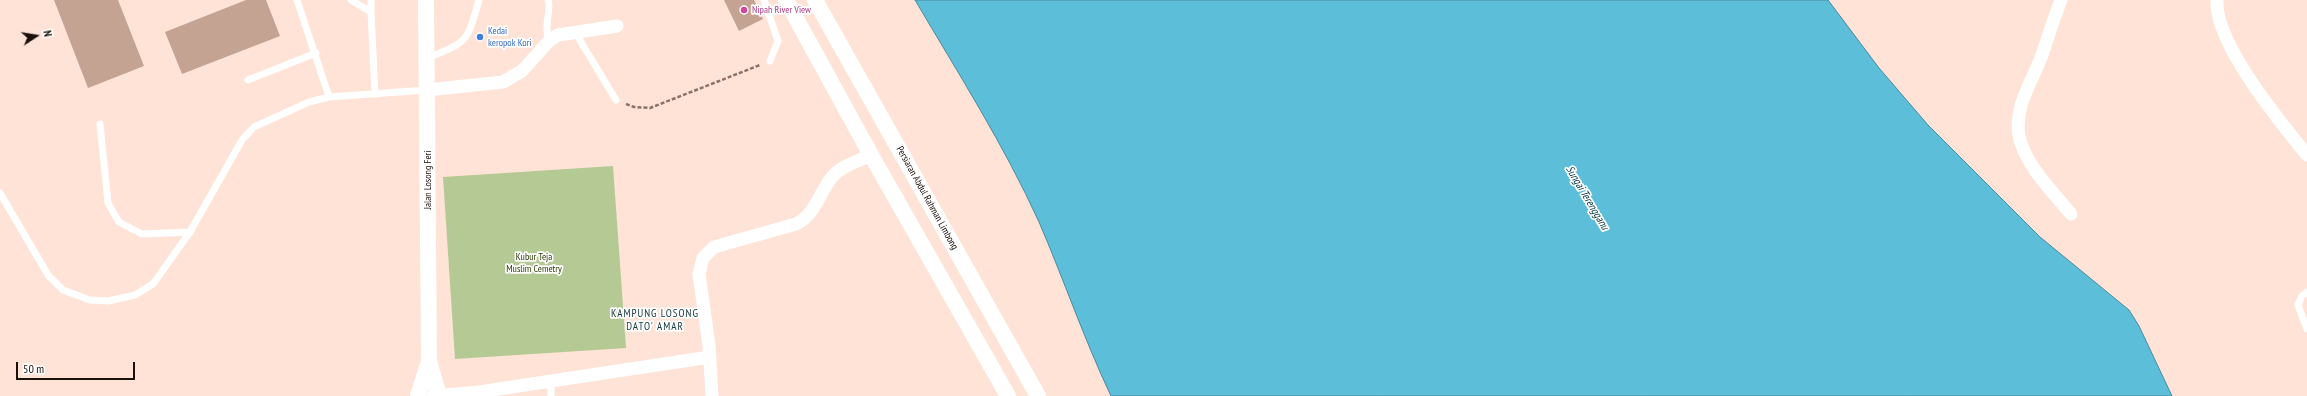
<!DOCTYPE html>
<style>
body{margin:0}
#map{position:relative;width:2307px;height:396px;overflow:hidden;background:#ffe3d6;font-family:"PT Sans Narrow",sans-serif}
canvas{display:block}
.north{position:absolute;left:16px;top:16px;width:40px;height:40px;-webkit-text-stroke:3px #fff;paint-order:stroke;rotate:78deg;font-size:11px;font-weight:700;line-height:16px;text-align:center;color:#1c100b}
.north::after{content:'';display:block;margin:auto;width:14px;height:18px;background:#1c100b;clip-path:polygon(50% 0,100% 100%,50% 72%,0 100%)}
.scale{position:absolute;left:16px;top:362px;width:119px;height:18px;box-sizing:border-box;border:2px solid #1c100b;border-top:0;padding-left:5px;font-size:12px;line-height:14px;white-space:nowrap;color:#1c100b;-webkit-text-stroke:3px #fff;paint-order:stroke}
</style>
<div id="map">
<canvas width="2307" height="396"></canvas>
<div class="north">N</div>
<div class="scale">50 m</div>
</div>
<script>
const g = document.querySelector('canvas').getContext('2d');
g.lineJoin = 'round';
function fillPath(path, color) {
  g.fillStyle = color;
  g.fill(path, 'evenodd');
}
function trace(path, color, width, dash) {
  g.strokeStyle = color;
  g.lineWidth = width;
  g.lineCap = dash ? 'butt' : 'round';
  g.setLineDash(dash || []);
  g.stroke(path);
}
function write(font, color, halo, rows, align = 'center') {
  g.font = font + ' "PT Sans Narrow",sans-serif';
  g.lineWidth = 3.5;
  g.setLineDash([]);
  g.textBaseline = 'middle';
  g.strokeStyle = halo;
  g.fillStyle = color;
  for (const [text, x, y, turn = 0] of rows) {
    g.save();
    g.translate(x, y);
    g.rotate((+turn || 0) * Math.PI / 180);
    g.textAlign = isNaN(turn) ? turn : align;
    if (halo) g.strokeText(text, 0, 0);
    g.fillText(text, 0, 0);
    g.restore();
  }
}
fillPath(new Path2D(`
 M613,166L626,348L455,359L443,177Z`), '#b5c994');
const water = new Path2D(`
 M915,0H1828L1879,68L1928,125L2040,237L2129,310L2139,326L2172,396H1111C1084,339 1064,280 1039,222C1004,145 958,73 915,0Z`);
fillPath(water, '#5dbeda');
trace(water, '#4a8a9c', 1);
fillPath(new Path2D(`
 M54,0H118L144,66L88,88Z
 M246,0H266L280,36L182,74L165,32Z
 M724,0H754L763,19L739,31Z`), '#c4a393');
trace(new Path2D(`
 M626,104L634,107L650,108L760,65`), '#88746b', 2.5, [4, 2]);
trace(new Path2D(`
 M297,0L329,97
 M351,0L371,12L375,94
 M371,0V12
 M548,0C552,8 543,26 549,41
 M764,0L778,41L770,61
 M575,32L616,100
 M427,58C468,42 467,42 479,0
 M248,80L316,53
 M100,124L108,203L119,222L142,234L190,232
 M0,193L48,275L63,290L90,300L108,301L135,295L153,284L190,232L242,140L254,127L309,102L329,97L427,90
 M2307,292L2302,296L2298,305L2307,329
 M551,381V396`), '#fff', 7);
trace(new Path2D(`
 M2061,0C2054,18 2048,37 2042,55C2032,82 2014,106 2019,136C2025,165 2053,192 2071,214
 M2217,0C2214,42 2280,122 2307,155
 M427,90L503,82L522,71L549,41L558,35L617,26
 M433,396L479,392L710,357
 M712,396L709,345L699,274L703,258L714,247L796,224C816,214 819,193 832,177C841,166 858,161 871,155`), '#fff', 13);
trace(new Path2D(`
 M426,0L429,361L439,396
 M786,0L871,155L1008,396
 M815,0L1038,396
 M418,396L429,361`), '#fff', 16);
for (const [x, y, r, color] of [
 [744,10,4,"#d1479c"],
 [480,37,4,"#3f7fe0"]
]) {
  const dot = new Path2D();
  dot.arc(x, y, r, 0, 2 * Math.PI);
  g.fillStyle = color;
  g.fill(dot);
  trace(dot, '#fff', 1.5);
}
write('10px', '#b23c85', '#fff', [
 ["Nipah River View",752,10]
], 'left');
write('10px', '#366cbe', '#fff', [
 ["Kedai",488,31],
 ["keropok Kori",488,43]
], 'left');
write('10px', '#1c100b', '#fff', [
 ["Jalan Losong Feri",428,180,-90],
 ["Persiaran Abdul Rahman Limbong",927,198,61]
]);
write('10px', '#2a3a04', '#fff', [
 ["Kubur Teja",534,257],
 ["Muslim Cemetry",534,269]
]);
write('italic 11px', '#093743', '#fff', [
 ["Sungai Terengganu",1587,198,59]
]);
g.letterSpacing = '1px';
write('11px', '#15373b', '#fff', [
 ["KAMPUNG LOSONG",655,314],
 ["DATO' AMAR",655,327]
]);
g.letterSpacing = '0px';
</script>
